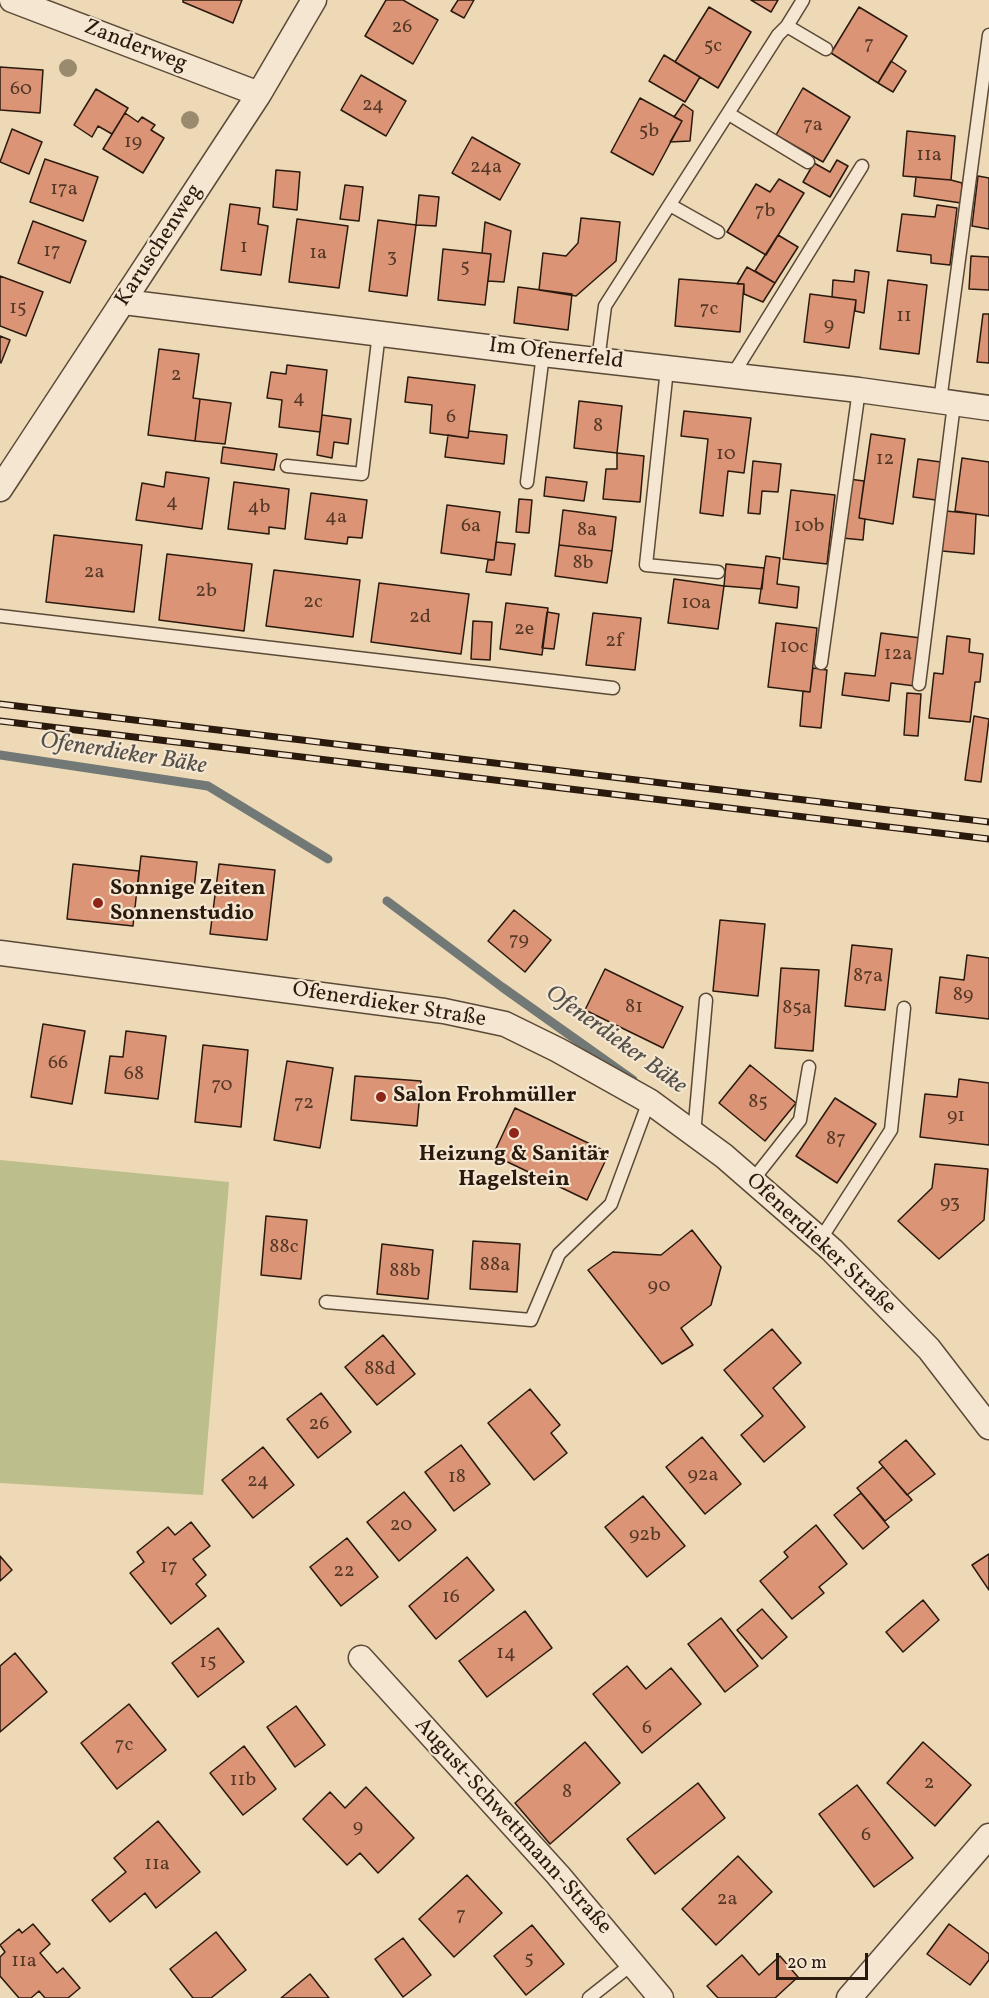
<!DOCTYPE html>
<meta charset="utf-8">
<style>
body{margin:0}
#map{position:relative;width:989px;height:1998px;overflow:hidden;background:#eed9b6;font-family:Vollkorn,serif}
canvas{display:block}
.scale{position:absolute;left:776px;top:1953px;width:92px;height:27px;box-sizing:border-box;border:3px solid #2a190d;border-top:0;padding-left:8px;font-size:18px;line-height:21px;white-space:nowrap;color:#2a190d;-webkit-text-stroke:4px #f4e6d0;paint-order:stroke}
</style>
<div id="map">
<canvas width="989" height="1998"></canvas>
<div class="scale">20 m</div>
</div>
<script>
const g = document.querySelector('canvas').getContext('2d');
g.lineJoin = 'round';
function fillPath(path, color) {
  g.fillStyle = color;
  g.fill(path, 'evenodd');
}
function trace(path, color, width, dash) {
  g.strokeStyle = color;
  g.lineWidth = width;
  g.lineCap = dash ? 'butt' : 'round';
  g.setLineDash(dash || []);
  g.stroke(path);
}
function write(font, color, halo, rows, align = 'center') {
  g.font = font + ' Vollkorn,serif';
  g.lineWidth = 4.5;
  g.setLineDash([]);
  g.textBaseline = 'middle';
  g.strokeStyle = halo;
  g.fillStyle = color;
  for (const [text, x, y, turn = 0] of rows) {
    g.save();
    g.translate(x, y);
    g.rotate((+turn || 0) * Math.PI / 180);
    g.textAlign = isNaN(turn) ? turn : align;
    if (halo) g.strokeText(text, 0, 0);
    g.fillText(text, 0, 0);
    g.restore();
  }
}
fillPath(new Path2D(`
 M0,1160L229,1182L203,1495L0,1483Z`), '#bcbe8b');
trace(new Path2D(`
 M0,755L208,786L328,859
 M387,901L502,987L633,1080`), '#717875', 9);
const building = new Path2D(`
 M183,0H242L233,23L183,2Z
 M386,0H403L438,20L413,64L365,36Z
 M458,0H474L464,18L451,11Z
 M751,0H778L771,12Z
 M709,7L751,32L718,88L675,62Z
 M859,7L907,36L878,83L831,53Z
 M664,55L700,77L685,102L649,81Z
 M891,61L906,71L893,92L878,83Z
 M0,67L43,70L40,113L0,110Z
 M361,75L406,101L386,136L341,110Z
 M803,88L850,117L823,162L776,135Z
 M96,89L128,108L112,134L98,126L92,137L74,125Z
 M640,98L682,121L653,175L611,152Z
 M683,104L693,111L690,141L670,142L682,121L674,117Z
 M125,113L138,122L142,117L155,125L151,130L164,138L143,173L103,149Z
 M12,129L42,142L29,174L0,162Z
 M907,131L955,136L951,180L903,176Z
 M472,137L520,164L500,200L452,173Z
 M45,159L98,177L83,221L30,202Z
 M837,160L848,166L830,197L803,182L814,163L830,172Z
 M276,170L300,172L297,210L273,207Z
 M978,176L989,178V229L972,226Z
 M916,177L951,180L962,183L961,203L914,196Z
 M779,179L804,193L766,255L727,232L756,184L770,192Z
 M345,185L363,187L359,221L340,219Z
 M419,195L439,197L436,226L416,225Z
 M230,204L260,208L258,224L268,226L261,275L221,270Z
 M937,205L957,208L950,265L931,263V255L897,251L902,214L935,217Z
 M581,218L620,222L616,261L576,296L539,290L543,253L566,256L578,243Z
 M297,219L348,226L339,288L289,282Z
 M378,220L416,225L407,296L369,291Z
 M33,221L86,241L70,283L18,263Z
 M485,222L511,231L504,282L488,281L491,254L482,253Z
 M778,235L798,247L775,283L755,271Z
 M443,249L491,254L485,305L438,300Z
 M971,256L989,257V290L969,289Z
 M747,267L775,283L763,302L744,294V284H737Z
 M855,270L869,272L864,313L855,311L856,300L832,297L833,280L854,282Z
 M0,276L43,292L26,336L0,326Z
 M679,279L744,284L740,332L675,326Z
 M888,280L927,285L919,354L880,349Z
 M518,287L572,294L568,330L514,323Z
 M810,294L856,300L849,348L804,342Z
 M983,314H989V363L977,362Z
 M0,336L10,340L1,363L0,362Z
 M159,349L199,354L193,398L200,399L195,441L148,435Z
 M287,365L327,370L320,432L279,427L282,400L267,398L271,372L286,374Z
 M408,377L475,385L468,438L430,433L432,405L405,402Z
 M200,399L231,403L225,444L195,441Z
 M579,401L622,406L617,453L574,448Z
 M684,411L751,418L744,473L728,471L723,516L700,513L708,439L681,436Z
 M322,415L351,419L348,444L334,442L332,458L317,455Z
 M469,431L507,435L504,464L445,457L448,435L468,438Z
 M871,434L905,439L893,524L859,518Z
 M223,447L277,454L274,470L221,463Z
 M617,453L644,456L640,502L603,499L606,469H617Z
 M962,458L989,462V516L955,511Z
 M918,459L941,462L936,500L913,497Z
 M753,461L781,464L778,492L762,491L760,514L748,513Z
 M166,472L209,478L202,529L136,520L142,483L164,487Z
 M546,477L587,482L584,501L544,496Z
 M849,479L864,481L859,518L865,519L863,540L842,538Z
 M234,482L289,489L285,529L269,527V534L228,529Z
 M791,490L835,495L827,564L783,559Z
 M311,493L367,500L362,538L348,537L347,544L305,539Z
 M519,499L532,500L529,533L516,532Z
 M447,505L500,512L494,560L441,553Z
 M563,510L616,517L612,551L559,545Z
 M946,511L976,514L974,554L942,551Z
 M54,535L142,545L134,612L46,602Z
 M496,542L515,544L511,575L486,572L488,560H494Z
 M559,545L612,551L607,583L555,576Z
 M167,554L252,564L244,631L159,620Z
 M766,556L780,558L777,584L799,587L797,608L759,603Z
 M726,564L764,568L762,589L724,586Z
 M274,570L360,580L353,637L266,626Z
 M674,579L724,586L718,629L668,623Z
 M379,583L469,594L461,654L371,642Z
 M506,603L548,608L542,655L500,649Z
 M547,612L559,614L554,649L542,648Z
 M593,613L641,618L635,670L586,665Z
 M473,621L492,622L490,660L471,659Z
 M776,623L817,628L810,692L768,687Z
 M881,633L921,638L915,686L891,683L889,701L842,695L845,673L875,676Z
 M947,636L970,639L969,652L983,654L980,682H975L970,722L929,718L934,673L943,674Z
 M813,668L827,670L821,728L800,726L803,691L810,692Z
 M907,693L921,694L918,736L904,735Z
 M974,716L989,719L981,782L965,780Z
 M141,856L197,862L194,889L138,883Z
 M73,864L139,871L133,926L67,919Z
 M219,864L275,870L267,940L210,934Z
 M514,910L551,940L525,972L488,941Z
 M720,920L765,924L758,996L713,991Z
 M852,945L892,949L885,1010L845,1006Z
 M967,955L989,958V1019L936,1013L940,977L964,980Z
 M781,968L819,970L813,1051L775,1048Z
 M605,969L683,1007L663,1048L585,1010Z
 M43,1024L85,1031L72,1104L31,1097Z
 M126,1031L166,1036L158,1099L105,1093L110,1056L123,1057Z
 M203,1045L248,1050L241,1127L195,1122Z
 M287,1061L333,1068L320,1148L274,1140Z
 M750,1065L796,1103L765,1141L719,1103Z
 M355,1076L421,1081L417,1126L351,1120Z
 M959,1079L989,1083V1145L920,1137L925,1094L957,1097Z
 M835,1098L876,1124L837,1183L796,1156Z
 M515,1108L609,1153L587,1200L493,1155Z
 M935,1164L988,1169L984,1220L939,1259L898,1221L932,1188Z
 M266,1216L307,1220L301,1279L261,1275Z
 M692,1230L721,1267L711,1305L681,1328L693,1345L662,1364L588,1270L613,1252L661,1255Z
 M473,1241L520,1244L517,1292L470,1289Z
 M382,1244L433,1250L428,1299L377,1294Z
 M772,1329L801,1363L773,1388L805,1427L764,1462L741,1435L763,1416L724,1370Z
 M383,1335L415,1374L377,1405L345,1367Z
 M530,1389L560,1425L551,1433L567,1453L534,1480L488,1423Z
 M321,1393L351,1432L318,1458L287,1419Z
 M702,1437L741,1484L705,1514L666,1467Z
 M906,1440L935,1474L907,1495L879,1462Z
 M461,1445L490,1484L454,1511L425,1472Z
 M263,1447L294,1485L253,1518L222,1480Z
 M883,1467L912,1500L885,1521L857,1488Z
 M404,1492L436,1530L399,1561L367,1522Z
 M861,1493L889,1527L863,1549L834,1515Z
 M643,1496L685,1546L647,1577L605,1527Z
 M191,1522L210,1546L193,1559L206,1575L196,1584L206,1596L171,1624L130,1573L144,1562L137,1552L168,1527L175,1535Z
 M816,1525L847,1564L819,1587L824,1593L792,1619L760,1581L788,1557L784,1552Z
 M347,1538L378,1577L341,1606L310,1567Z
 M989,1554V1590L972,1565Z
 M0,1556L12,1570L0,1581Z
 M467,1557L494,1590L436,1639L409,1606Z
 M923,1600L939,1620L903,1652L886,1632Z
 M762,1609L787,1637L762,1659L737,1630Z
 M525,1611L552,1648L487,1697L459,1661Z
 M721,1618L758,1666L725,1692L688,1644Z
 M218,1628L244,1662L198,1697L172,1663Z
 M15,1653L47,1692L0,1732V1666Z
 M627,1666L646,1689L671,1668L701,1704L642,1753L593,1694Z
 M129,1704L166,1750L117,1789L81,1743Z
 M296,1706L325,1745L295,1767L267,1727Z
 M585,1742L620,1783L550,1844L515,1803Z
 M923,1742L971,1785L935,1826L887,1783Z
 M244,1746L276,1789L243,1815L210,1773Z
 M698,1783L725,1818L655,1874L627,1839Z
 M857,1785L913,1858L874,1887L819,1814Z
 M366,1787L414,1838L378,1873L360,1853L347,1865L303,1819L330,1792L345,1808Z
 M158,1821L200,1872L156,1908L145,1893L110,1922L92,1900L126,1872L114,1858Z
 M738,1856L772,1892L716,1945L682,1909Z
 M467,1875L502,1913L454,1957L419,1919Z
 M33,1924L50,1944L40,1953L57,1973L63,1968L80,1988L68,1998H45L39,1991L31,1998H19L0,1976V1957L5,1952L0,1945L19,1929L22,1933Z
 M949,1924L989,1954V1960L970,1985L927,1954Z
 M532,1925L564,1964L526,1995L494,1956Z
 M216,1932L246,1970L211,1998H193L170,1969Z
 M403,1938L431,1975L403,1997L375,1959Z
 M742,1955L759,1975L780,1956L798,1977L775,1998H718L707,1986Z
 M310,1974L329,1998H281Z`);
fillPath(building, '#db9576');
trace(building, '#2a190d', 1.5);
const service = new Path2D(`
 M787,26L826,49
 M729,114L808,162
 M670,205L718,232
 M598,361L605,306L778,35L787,26L803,0
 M667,369L646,565L718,572
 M732,376L862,166
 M940,401L989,35
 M287,466L362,474L379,333
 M527,482L543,354
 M0,616L613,688
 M821,663L859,390
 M919,684L954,404
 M694,1134L706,1000
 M752,1181L800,1120L809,1067
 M820,1240L891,1130L904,1008
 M326,1302L531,1320L559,1254L611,1204L649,1101
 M589,1998L632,1964`);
const minor = new Path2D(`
 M12,0L259,94
 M124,302L543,354L859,390L989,408
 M0,489L259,94L314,0
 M0,953L444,1011L505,1024L558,1050L649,1101L724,1156L832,1250L929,1349L989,1427
 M361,1658L558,1875L661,1998
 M849,1998L989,1836`);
trace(service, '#5b4937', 15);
trace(minor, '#5b4937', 27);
trace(service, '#f4e6d0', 12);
trace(minor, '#f4e6d0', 24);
const rail = new Path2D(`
 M0,704L989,822
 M0,721L989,839`);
trace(rail, '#2a190d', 7);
trace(rail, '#f4e6d0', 4.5, [14]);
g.fillStyle = '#9a8b6e';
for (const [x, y] of [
 [68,68],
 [190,120]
]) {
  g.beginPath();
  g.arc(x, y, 9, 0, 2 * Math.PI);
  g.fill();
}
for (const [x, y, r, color] of [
 [98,903,6,"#8f2418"],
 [381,1097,6,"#8f2418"],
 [514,1133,6,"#8f2418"]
]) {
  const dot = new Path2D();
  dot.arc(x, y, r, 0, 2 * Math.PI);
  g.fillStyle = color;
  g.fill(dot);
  trace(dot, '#f4e6d0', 2);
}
write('20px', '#563827', null, [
 ["26",402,28],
 ["7",869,45],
 ["5c",713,47],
 ["60",21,90],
 ["24",373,106],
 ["7a",813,126],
 ["5b",649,132],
 ["19",133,143],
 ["11a",929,156],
 ["24a",486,168],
 ["17a",64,190],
 ["7b",765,212],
 ["1",244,248],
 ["17",52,252],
 ["1a",318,254],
 ["3",392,258],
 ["5",465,268],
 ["15",18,309],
 ["7c",709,310],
 ["11",904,317],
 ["9",829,326],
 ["2",176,376],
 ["4",299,399],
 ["6",451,418],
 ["8",598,427],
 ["10",726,455],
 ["12",885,460],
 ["4",172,503],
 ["4b",259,508],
 ["4a",336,518],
 ["6a",471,527],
 ["10b",809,527],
 ["8a",587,531],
 ["8b",583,564],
 ["2a",94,573],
 ["2b",206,592],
 ["2c",313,603],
 ["10a",696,604],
 ["2d",420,618],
 ["2e",524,630],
 ["2f",614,642],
 ["10c",794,648],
 ["12a",898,655],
 ["79",519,941],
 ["87a",868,977],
 ["89",963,996],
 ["81",634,1008],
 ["85a",797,1009],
 ["66",58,1064],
 ["68",134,1075],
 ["70",222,1086],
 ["85",758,1103],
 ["72",304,1104],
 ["91",956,1117],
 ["87",836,1140],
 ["93",950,1204],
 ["88c",284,1248],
 ["88a",495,1266],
 ["88b",405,1272],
 ["90",659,1287],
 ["88d",380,1370],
 ["26",319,1425],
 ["92a",703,1476],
 ["18",457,1478],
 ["24",258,1482],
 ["20",401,1526],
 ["92b",645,1536],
 ["17",169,1568],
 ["22",344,1572],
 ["16",451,1598],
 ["14",506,1654],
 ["15",208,1663],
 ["6",647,1729],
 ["7c",124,1746],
 ["11b",243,1781],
 ["2",929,1784],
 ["8",567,1793],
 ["9",358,1828],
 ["6",866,1836],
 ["11a",157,1865],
 ["2a",727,1900],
 ["7",461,1916],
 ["5",529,1960],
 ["11a",24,1962]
]);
write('22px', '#2a190d', '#f4e6d0', [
 ["Zanderweg",135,47,21],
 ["Karuschenweg",160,246,-57],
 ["Im Ofenerfeld",556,355,7],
 ["Ofenerdieker Straße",389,1006,9],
 ["Ofenerdieker Straße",820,1245,43],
 ["August-Schwettmann-Straße",512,1827,48]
]);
write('bold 22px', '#2a190d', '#f4e6d0', [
 ["Sonnige Zeiten",110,890],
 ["Sonnenstudio",110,915],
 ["Salon Frohmüller",393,1097],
 ["Heizung & Sanitär",514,1156,"center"],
 ["Hagelstein",514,1181,"center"]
], 'left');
write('italic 24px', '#54504a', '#f4e6d0', [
 ["Ofenerdieker Bäke",123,755,9],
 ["Ofenerdieker Bäke",615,1041,36]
]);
</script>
